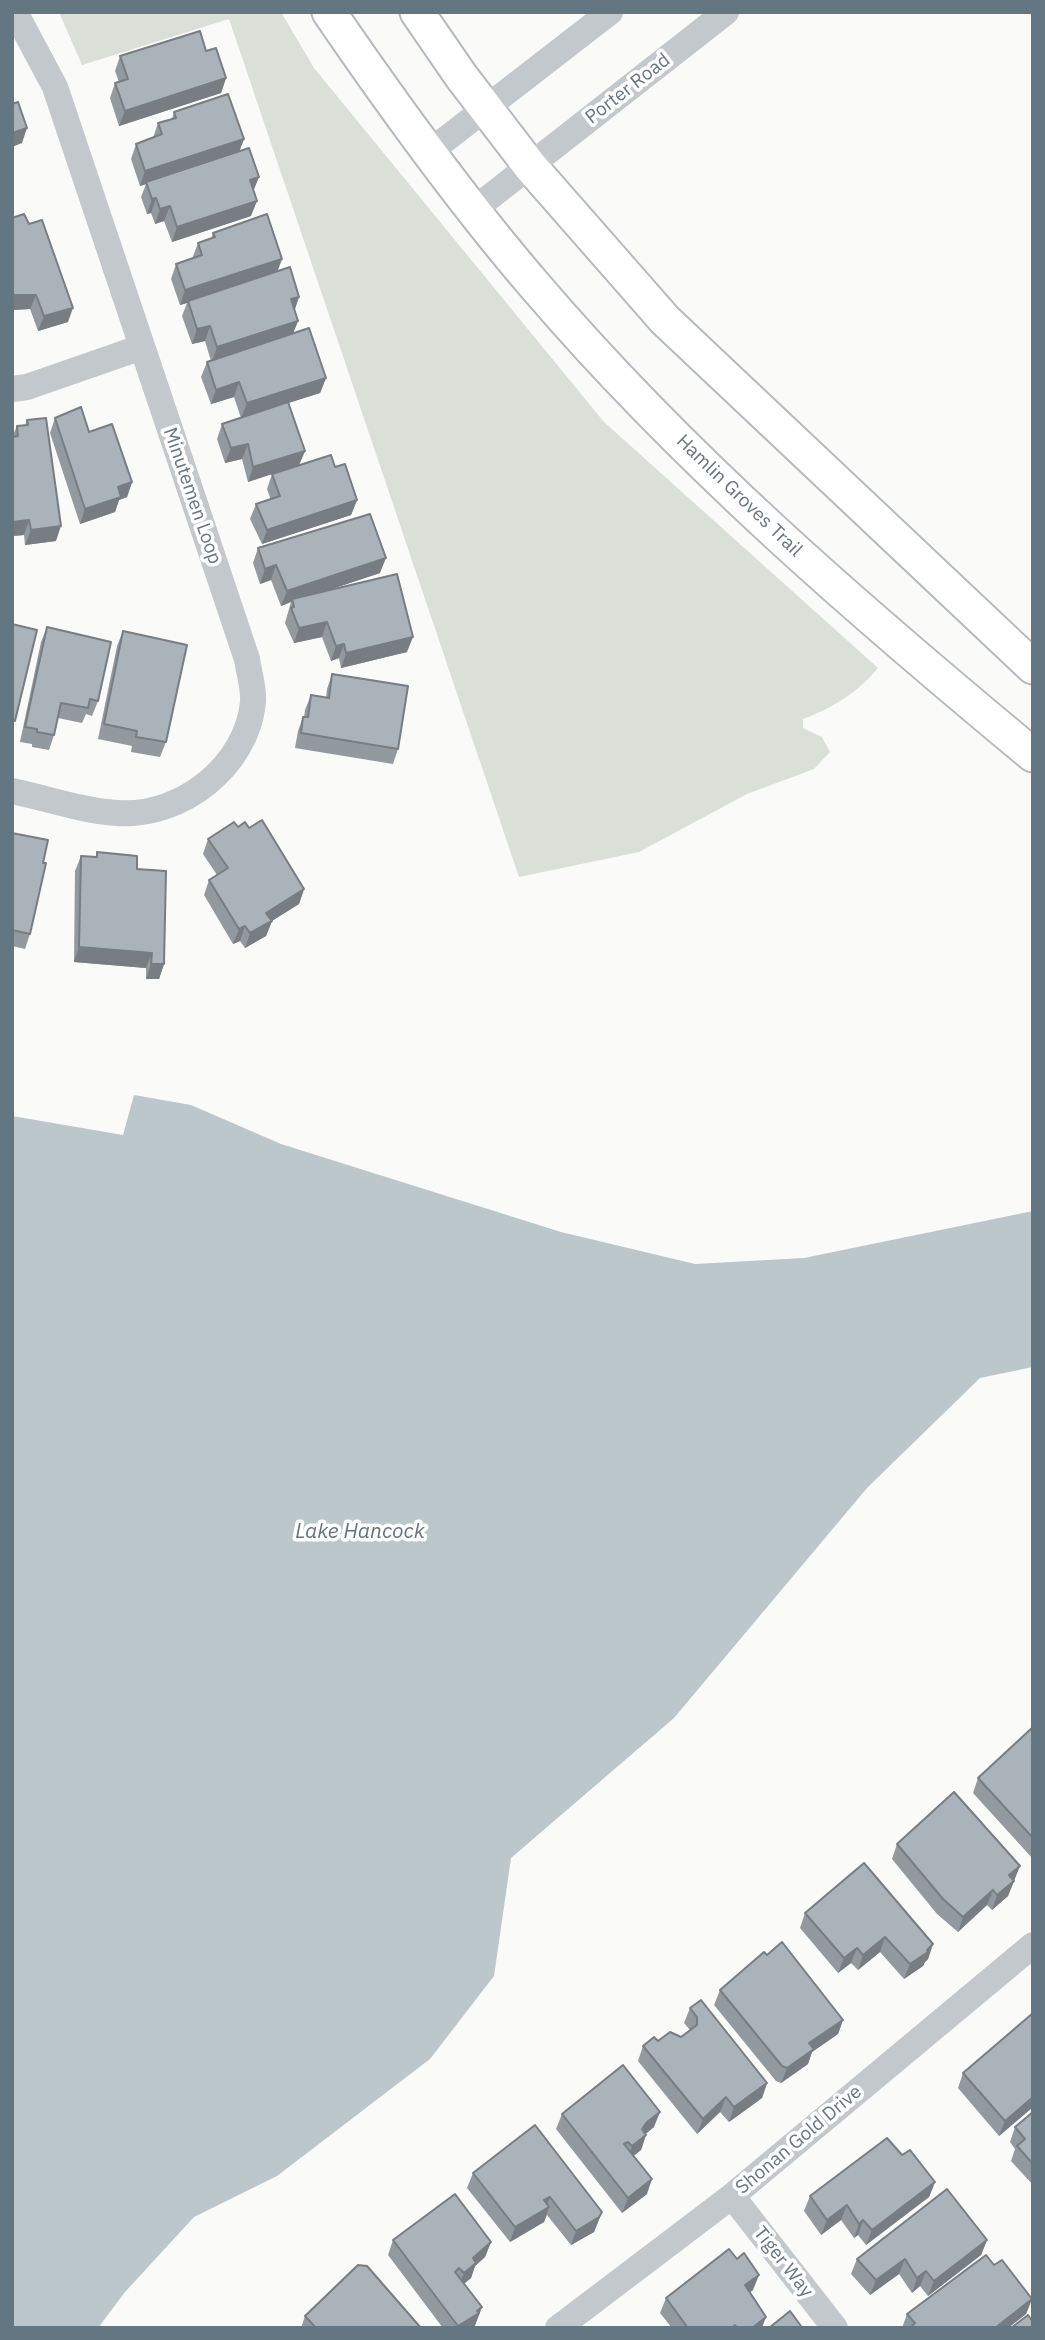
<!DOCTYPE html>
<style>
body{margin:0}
#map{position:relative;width:1045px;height:2340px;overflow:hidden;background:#fafaf8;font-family:"IBM Plex Sans",sans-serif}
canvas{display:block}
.frame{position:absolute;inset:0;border:14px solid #657683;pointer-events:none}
</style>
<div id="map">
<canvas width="1045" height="2340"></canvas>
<div class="frame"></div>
</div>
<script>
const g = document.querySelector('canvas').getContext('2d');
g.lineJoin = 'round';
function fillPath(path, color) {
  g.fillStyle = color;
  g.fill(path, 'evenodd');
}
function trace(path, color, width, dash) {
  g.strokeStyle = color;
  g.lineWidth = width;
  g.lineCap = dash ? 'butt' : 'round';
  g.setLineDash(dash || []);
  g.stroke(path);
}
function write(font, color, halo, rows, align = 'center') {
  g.font = font + ' "IBM Plex Sans",sans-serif';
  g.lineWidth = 7;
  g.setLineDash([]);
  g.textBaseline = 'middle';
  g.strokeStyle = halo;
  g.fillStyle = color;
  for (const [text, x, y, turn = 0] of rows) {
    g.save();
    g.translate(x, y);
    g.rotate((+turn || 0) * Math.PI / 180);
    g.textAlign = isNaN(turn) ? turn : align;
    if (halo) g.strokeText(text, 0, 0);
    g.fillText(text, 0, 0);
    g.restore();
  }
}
fillPath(new Path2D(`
 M59,12H281L314,68L604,422L878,668C857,693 833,708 803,719V728L822,737L830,752L814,769L747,794L639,852L519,877L229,19L82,65Z`), '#dadfd7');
fillPath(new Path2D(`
 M134,1095L191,1105L281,1144L561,1232L695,1264L804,1258L1033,1211V1367L980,1378L867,1488L674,1718L511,1858L494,1976L430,2059L277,2176L194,2217L125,2292L98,2328H12V1116L123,1135Z`), '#bbc7cb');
const major = new Path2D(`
 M329,12C394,107 461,200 536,287C684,460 858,610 1033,755
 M417,12L461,76L530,166L665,320L1033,667`);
trace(major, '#b5babe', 37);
trace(new Path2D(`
 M428,153L610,12
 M472,211L726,12
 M12,389L27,387L142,347
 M12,791C46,798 83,811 117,813C181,818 247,766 253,702C254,688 249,673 247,659L55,87L15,12
 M732,2196L835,2328
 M558,2328L732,2196L1033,1945`), '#c3c8cc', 26);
trace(major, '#fff', 33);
fillPath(new Path2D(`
 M206,51L226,78L221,93L119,126L110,98L115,83L119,82L115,71L120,56Z
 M174,112L244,139L239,152L254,192L251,216L172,242L164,221L155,224L151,213L147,214L141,197L146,184L140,186L131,159L136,144L153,138L158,123L172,119Z
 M12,218L68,322L38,331L30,309L12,310Z
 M213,233L278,271L299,297L294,311L298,321L293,333L326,378L320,393L288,403L305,451L299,465L248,482L242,459L225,463L217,439L222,424L241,418L234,397L211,404L201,377L207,362L211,361L205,341L192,344L182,316L187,303L180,305L171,279L176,264L192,259L198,243L211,239Z
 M55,418L89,432L132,482L127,497L119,500L115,512L80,524L50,433Z
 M27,420L56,541L25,545L24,535L12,536V437L17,426L25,425Z
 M335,467L357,500L351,515L262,544L250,519L256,504L271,500L267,489L272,474Z
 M258,548L380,573L322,592L407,652L341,668L339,658L331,661L322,637L294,643L285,623L291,602L281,606L271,580L260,584L253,563Z
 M47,627L98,701L92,716L86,714L82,723L58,718L54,735L49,750L32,747V744L20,742L41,642Z
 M123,631L166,742L160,757L131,752L132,746L98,739L117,646Z
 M332,674L398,749L393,764L295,748L298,731L303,717H304L305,710L311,695L326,698L327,689Z
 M238,827L249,828L304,889L299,904L272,921L266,936L245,948L240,941L233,944L204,895L209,880L217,875L203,854L208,839Z
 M12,833L30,934L25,949L12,946Z
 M97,852L137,869L164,964L159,979H146V968L74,962L75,871L81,856H96Z
 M1033,1727V1859L973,1793L978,1778Z
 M897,1844L1014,1881L1008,1896L992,1910L987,1905L958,1932L937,1914L892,1859Z
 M805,1913L933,1944L928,1959L925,1962L923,1966L904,1979L880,1952L858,1970L851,1963L838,1973L800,1928Z
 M720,1990L843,2020L838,2034L812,2052L808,2064L781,2083L776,2081L714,2005Z
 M690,2008L767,2083L762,2098L729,2122L720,2112L697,2134L638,2061L643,2046L681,2037L690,2030L684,2023Z
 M1033,2013V2107L999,2136L958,2088L963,2073Z
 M1033,2112V2185L1011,2161L1015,2149L1010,2142L1015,2127Z
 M562,2114L654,2127L645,2134L646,2135L641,2150L633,2156L647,2194L622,2213L556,2129Z
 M902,2155L935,2182L929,2197L866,2245L858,2235L854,2238L841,2220L821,2235L804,2211L810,2196Z
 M473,2173L602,2212L594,2232L571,2245L547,2215L544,2222L510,2242L467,2188Z
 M393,2240L491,2242L485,2257L475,2266L471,2278L464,2284L482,2307L474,2328H443L388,2255Z
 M987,2240L981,2255L928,2296L920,2286L912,2293L899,2274L870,2295L851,2274L857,2259Z
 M994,2265L1032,2299L1026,2314L1008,2328H902L907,2314Z
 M753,2290L750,2292L762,2328H672L660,2313L666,2298Z
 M305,2316L421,2328H301Z`), '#929a9f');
fillPath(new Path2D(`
 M226,78L221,93L119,126L125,111Z
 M27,128L22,143L12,147V133Z
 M244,139L238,154L146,182V184L140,186L145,171Z
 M259,177L253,192L250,180Z
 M156,198L151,213L147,214L152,199Z
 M257,201L251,216L172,242L177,227Z
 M170,206L164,221L155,224L160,209Z
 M282,259L277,273L188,301L187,303L180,305L185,290Z
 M14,295H36L30,309L12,310V300Z
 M299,297L294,312L291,299Z
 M73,308L68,322L38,331L44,316Z
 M298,321L292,336L212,362L217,347Z
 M210,326L205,341L192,344L197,329Z
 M326,378L320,393L241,418L247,403Z
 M239,382L234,397L211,404L216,390Z
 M248,444L242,459L225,463L231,448Z
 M305,451L299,465L248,482L253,467Z
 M132,482L127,497L119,500L115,512L80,524L85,509L118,487Z
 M357,500L351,515L262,544L267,530Z
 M29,520L24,535L12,536V522Z
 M61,526L56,541L25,545L31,530Z
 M386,558L380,573L293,602L292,599L291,602L281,606L287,591Z
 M276,565L271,580L260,584L265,569Z
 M327,622L322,637L294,643L299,628Z
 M413,637L407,652L341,668L346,653Z
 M344,644L339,658L331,661L336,646Z
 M304,889L299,904L270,922L272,921L266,936L245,948L250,933L266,913Z
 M245,926L240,941L233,944L239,929Z
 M79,947L152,953L146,968L74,962Z
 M151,964H164L159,979H146Z
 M1020,1866L1008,1896L992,1910L997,1895L1009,1875Z
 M993,1890L987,1905L958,1932L963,1917Z
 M885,1937L880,1952L858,1970L863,1955Z
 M933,1944L928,1959L925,1962L923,1966L904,1979L910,1964Z
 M857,1948L851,1963L838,1973L844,1958Z
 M843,2020L838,2034L812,2052L808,2064L781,2083L787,2068L809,2043Z
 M767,2083L762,2098L729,2122L734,2107Z
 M726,2097L720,2112L697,2134L703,2119Z
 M1033,2097V2107L999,2136L1005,2121Z
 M660,2112L654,2127L642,2137L646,2135L641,2150L627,2161L632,2146L642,2129L647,2122Z
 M652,2179L647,2194L622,2213L628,2198Z
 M935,2182L929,2197L866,2245L872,2230Z
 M550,2197L545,2209L549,2207L544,2222L510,2242L515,2227L544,2200Z
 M847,2205L841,2220L821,2235L827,2220Z
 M602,2212L594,2232L571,2245L576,2231Z
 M863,2220L858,2235L854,2238L859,2224Z
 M987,2240L981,2255L928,2296L934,2281Z
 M491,2242L485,2257L475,2266L471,2278L458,2288L464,2273L473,2258Z
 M905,2259L899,2274L870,2295L876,2280Z
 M926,2271L920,2286L912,2293L917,2278Z
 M759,2275L753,2290L740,2300L745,2285Z
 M1032,2299L1026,2314L1008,2328H995Z
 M482,2307L474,2328H457L458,2326Z
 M766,2317L762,2328H752Z`), '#777d82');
const building = new Path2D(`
 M200,31L206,51L216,48L226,78L125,111L115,83L128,79L120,56Z
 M228,94L244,139L145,171L136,144L162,134L158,123L176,118L174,112Z
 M18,102L27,128L12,133V104Z
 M249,148L259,177L250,180L257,201L177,227L170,206L160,209L156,198L152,199L146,182Z
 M24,214L29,224L42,220L73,308L44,316L36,295H14L12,291V218Z
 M267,214L282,259L185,290L176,264L202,255L198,243L215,237L213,233Z
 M290,267L299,297L291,299L298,321L217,347L210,326L197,329L188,301Z
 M309,328L326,378L247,403L239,382L216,390L207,362Z
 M288,402L305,451L253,467L248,444L231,448L222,424Z
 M81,407L89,432L112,424L132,482L118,487L121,497L85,509L55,418Z
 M46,418L61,526L31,530L29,520L12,522V437L18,436L17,426L28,425L27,420Z
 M331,455L335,467L345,464L357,500L267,530L256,504L280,496L272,474Z
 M370,514L386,558L287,591L276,565L265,569L258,548Z
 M397,574L413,637L346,653L344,644L336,646L327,622L299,628L291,608L294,607L292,599Z
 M12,624L37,630L15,721L12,720Z
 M47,627L111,642L98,701L90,699L88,708L61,703L54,735L37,732V729L25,727Z
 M123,631L187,645L166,742L136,737L137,731L104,724Z
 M332,674L408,686L398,749L301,733L303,717H308L311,695L329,698Z
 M262,820L304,889L266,913L272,921L250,933L245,926L239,929L209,880L228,868L208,839L234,822L238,827L245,822L249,828Z
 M12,833L48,840L43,863H46L30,934L12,930Z
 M97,852L137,856V869L166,871L164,964H151L152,953L79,947L81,856L97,857Z
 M1033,1727V1838L978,1778Z
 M954,1792L1020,1866L1009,1875L1014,1881L997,1895L993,1890L963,1917L943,1899L897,1844Z
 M864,1863L933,1944L927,1950L928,1952L910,1964L885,1937L863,1955L857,1948L844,1958L805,1913Z
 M782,1942L843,2020L809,2043L814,2049L787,2068L782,2066L720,1990L764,1952L767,1955Z
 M701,2000L767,2083L734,2107L726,2097L703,2119L643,2046L654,2037L658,2041L670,2032L681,2037L697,2025V2017L690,2008Z
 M1033,2013V2097L1005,2121L963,2073Z
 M623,2065L660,2112L647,2122L642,2129L646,2135L632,2146L628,2142L624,2144L652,2179L628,2198L562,2114Z
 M1033,2112V2164L1017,2146L1025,2139L1015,2127Z
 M535,2125L602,2212L599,2217L576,2231L550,2197L544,2200L549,2207L515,2227L473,2173Z
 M887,2138L902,2155L910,2150L935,2182L872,2230L863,2220L859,2224L847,2205L827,2220L810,2196Z
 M947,2189L987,2240L934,2281L926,2271L917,2278L905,2259L876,2280L857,2259Z
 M455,2194L491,2242L473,2258L476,2263L464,2273L459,2268L455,2272L482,2307L477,2311L479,2313L458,2326L393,2240Z
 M729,2249L737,2259L744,2253L759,2275L745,2285L766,2317L752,2328H737L735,2325L732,2328H688L666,2298Z
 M986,2255L994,2265L1002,2260L1032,2299L995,2328H910L915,2323L907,2314Z
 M358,2265L367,2266L421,2328H316L305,2316Z
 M790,2311L801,2326L800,2328H769Z
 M1028,2315L1033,2322V2328H1011Z`);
fillPath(building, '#aab3b9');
trace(building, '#777d82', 2);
write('19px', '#657683', '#fff', [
 ["Porter Road",628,89,-38],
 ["Minutemen Loop",192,496,71],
 ["Hamlin Groves Trail",739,496,44],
 ["Shonan Gold Drive",799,2140,-40],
 ["Tiger Way",783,2262,52]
]);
write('italic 21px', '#60757c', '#fff', [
 ["Lake Hancock",360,1532]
]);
</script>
